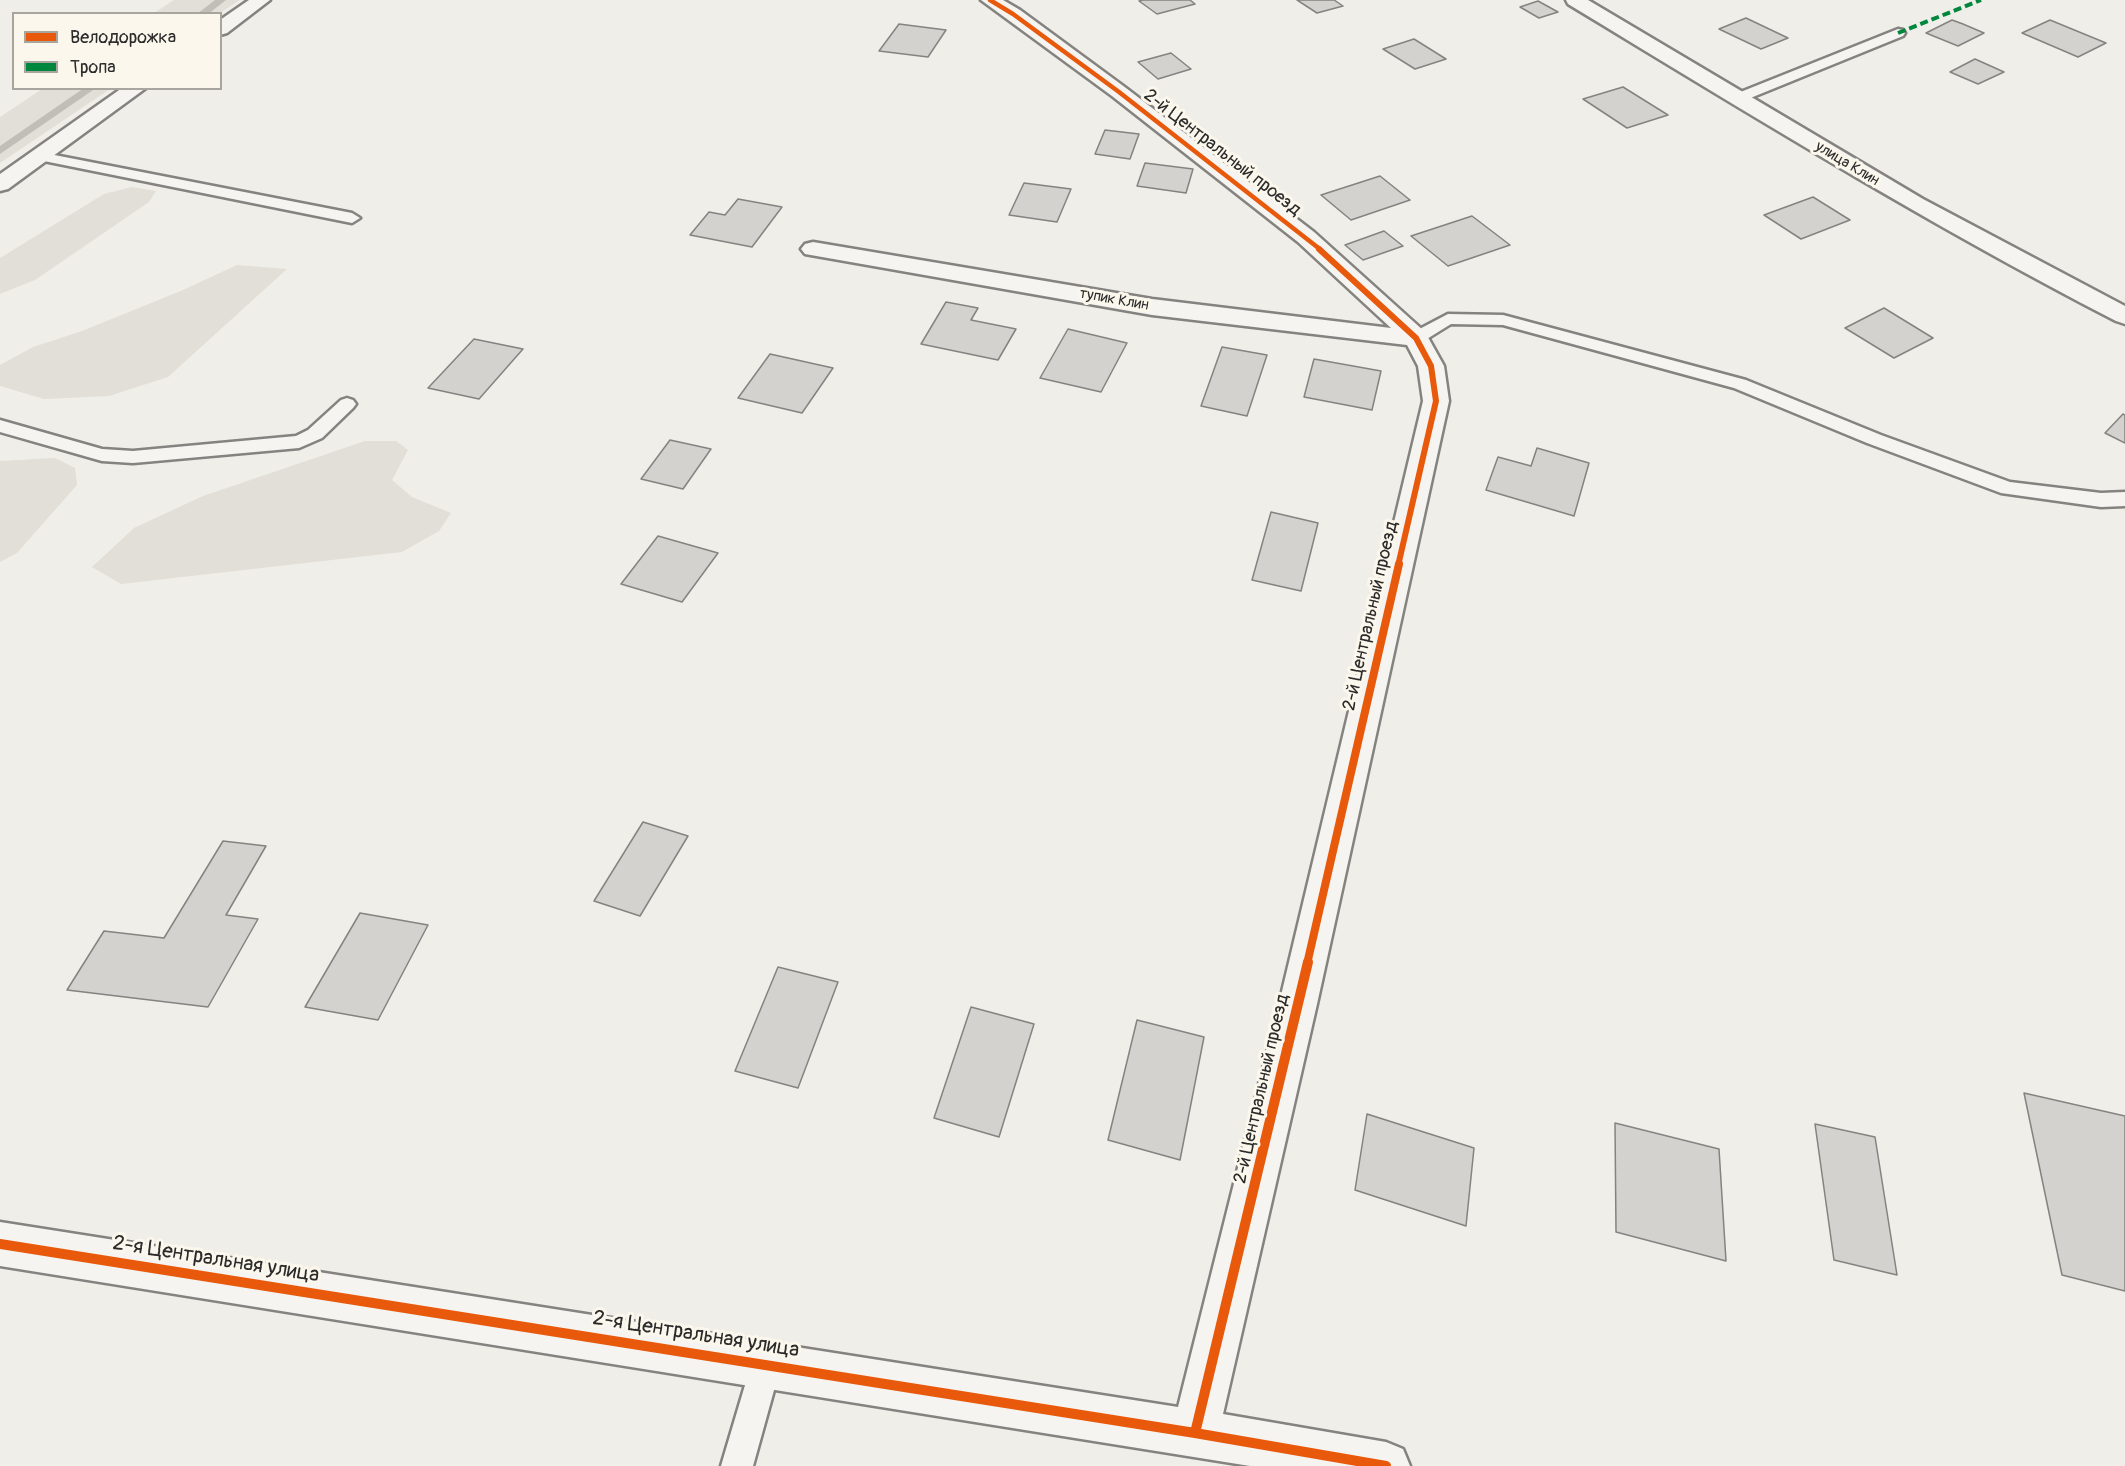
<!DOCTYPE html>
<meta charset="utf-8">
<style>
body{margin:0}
#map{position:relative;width:2125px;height:1466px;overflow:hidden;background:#f0eee8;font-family:Pangolin,sans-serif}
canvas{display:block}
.legend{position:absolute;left:12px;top:12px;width:210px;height:78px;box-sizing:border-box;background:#fbf7ec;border:2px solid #a8a59f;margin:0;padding:8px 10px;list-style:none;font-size:18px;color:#2b2b2b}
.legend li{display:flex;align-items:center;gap:12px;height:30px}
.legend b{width:30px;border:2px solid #a8a59f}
</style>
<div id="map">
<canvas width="2125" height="1466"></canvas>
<ul class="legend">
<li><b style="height:8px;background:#e8590c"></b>Велодорожка</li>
<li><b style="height:8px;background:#00873e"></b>Тропа</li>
</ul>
</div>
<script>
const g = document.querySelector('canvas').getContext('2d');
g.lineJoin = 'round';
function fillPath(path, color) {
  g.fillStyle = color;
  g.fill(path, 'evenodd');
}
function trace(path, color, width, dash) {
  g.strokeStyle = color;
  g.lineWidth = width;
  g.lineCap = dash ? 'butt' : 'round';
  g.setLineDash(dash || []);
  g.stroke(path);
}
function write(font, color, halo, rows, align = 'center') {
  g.font = font + ' Pangolin,sans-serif';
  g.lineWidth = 6;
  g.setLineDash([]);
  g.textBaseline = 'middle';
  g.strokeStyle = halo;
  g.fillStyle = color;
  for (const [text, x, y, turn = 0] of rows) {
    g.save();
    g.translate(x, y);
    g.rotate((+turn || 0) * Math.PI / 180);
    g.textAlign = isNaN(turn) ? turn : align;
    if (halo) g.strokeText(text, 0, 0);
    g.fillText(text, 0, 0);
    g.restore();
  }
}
fillPath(new Path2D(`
 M174,0H240L220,13H154Z
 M42,89H110L0,163V117Z
 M132,187L156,191L149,202L35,280L0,294V258L104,194Z
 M237,265L287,269L168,377L109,396L44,399L0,386V365L33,347L82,331L183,290Z
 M365,441H396L408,450L392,480L412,497L451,513L439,531L402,552L121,584L92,567L134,528L203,496Z
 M55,458L75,468L77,485L17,553L0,562V461Z`), '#e1dfd7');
fillPath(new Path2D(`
 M215,0H226L208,14H197Z
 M84,88H96L0,154V146Z`), '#c0beb7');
const building = new Path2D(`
 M1143,0H1190L1195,4L1157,14L1139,1Z
 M1297,0H1334L1343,6L1317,13Z
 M1538,1L1558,12L1539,18L1520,7Z
 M1746,18L1788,38L1761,49L1719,29Z
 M1952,20L1963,24L1984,33L1958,46L1926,33Z
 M2050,20L2106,43L2078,57L2022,33Z
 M899,24L946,30L928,57L879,51Z
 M1414,39L1446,59L1415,69L1383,49Z
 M1171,53L1191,69L1158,79L1138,62Z
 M1975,59L2004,72L1978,84L1950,72Z
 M1623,87L1668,115L1627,128L1583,99Z
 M1105,130L1139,134L1130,159L1095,154Z
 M1145,163L1193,169L1186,193L1137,186Z
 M1380,176L1410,200L1351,220L1321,195Z
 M1024,183L1071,189L1057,222L1009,215Z
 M1813,197L1850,220L1801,239L1764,215Z
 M738,199L782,207L752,247L690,235L709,212L725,215Z
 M1472,216L1510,245L1448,266L1411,236Z
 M1384,231L1403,246L1363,260L1345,245Z
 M946,302L978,308L971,320L1016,329L998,360L921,344Z
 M1884,308L1933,338L1894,358L1845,328Z
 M1068,329L1127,343L1101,392L1040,378Z
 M474,339L523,349L479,399L428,388Z
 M1222,347L1267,355L1247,416L1201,406Z
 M770,354L833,368L802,413L738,398Z
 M1314,359L1381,371L1372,410L1304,397Z
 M2123,414L2125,415V443L2105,433Z
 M670,440L711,449L683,489L641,479Z
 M1537,448L1589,463L1574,516L1486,490L1498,457L1531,466Z
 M1271,512L1318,523L1301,591L1252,580Z
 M658,536L718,553L682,602L621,584Z
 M643,822L688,836L640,916L594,901Z
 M223,841L266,846L226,915L258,919L208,1007L67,990L104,931L164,938Z
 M360,913L428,925L378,1020L305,1007Z
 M778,967L838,982L798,1088L735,1071Z
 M971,1007L1034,1024L999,1137L934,1118Z
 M1137,1020L1204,1037L1180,1160L1108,1140Z
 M2024,1093L2125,1116V1291L2062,1275Z
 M1367,1114L1474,1148L1466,1226L1355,1190Z
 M1615,1123L1719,1149L1726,1261L1616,1232Z
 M1815,1124L1875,1137L1897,1275L1834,1260Z`);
fillPath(building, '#d4d2ce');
trace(building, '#848380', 1.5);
const service = new Path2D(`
 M1898,29L1903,30L1905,33L1903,36L1743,101H1733L1731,98L1733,95Z
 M39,152L352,213L360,218L352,223L34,159L32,156Z
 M1448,314L1503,315L1746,380L1881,435L2010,482L2101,493L2125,492V506L2101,507L2001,493L1867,443L1734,388L1503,325L1451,324L1422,342H1410L1407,338L1410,334Z
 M347,398L353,400L356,404L353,408L322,438L299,448L133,463L102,461L0,432V420L102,449L133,451L296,436L308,430L341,400Z
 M766,1350L777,1354L781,1365L753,1466H721L751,1365L755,1354Z`);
const minor = new Path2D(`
 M249,0H270L227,33L220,35V20Z
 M981,0H1003L1020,10L1126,88L1314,232L1425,332L1444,366L1449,401L1317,1004L1223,1414L1386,1442L1403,1449L1410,1466H1250L0,1266V1222L1178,1407L1279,1004L1423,401L1418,366L1407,345L1152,315L805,254L801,249L805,244L813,242L1152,299L1391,328L1298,242L1112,96Z
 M1566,0H1588L1923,199L2125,306V324L2116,321C1928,224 1749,114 1568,4Z
 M122,88H146L8,189L0,191V174Z`);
trace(service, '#848380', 5);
trace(minor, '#848380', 5);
fillPath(service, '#f5f4f0');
fillPath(minor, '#f5f4f0');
trace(new Path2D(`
 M1898,33L1981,0`), '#00873e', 4, [8, 4]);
trace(new Path2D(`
 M990,0L1013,14L1119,92L1321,250`), '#e8590c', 4.5);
trace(new Path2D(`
 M1319,249L1416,338L1431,366L1436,401L1398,566`), '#e8590c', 6);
trace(new Path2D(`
 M1307,964L1399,564`), '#e8590c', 8);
trace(new Path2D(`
 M0,1244L1195,1433L1386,1466
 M1195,1433L1308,962`), '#e8590c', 10);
write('15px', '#2b2b2b', '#fbf7ec', [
 ["улица Клин",1847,164,31],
 ["тупик Клин",1114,300,10]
]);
write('18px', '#2b2b2b', '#fbf7ec', [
 ["2-й Центральный проезд",1222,153,38],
 ["2-й Центральный проезд",1371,616,-77],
 ["2-й Центральный проезд",1262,1089,-77]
]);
write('21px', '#2b2b2b', '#fbf7ec', [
 ["2-я Центральная улица",216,1260,9],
 ["2-я Центральная улица",696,1335,9]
]);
</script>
